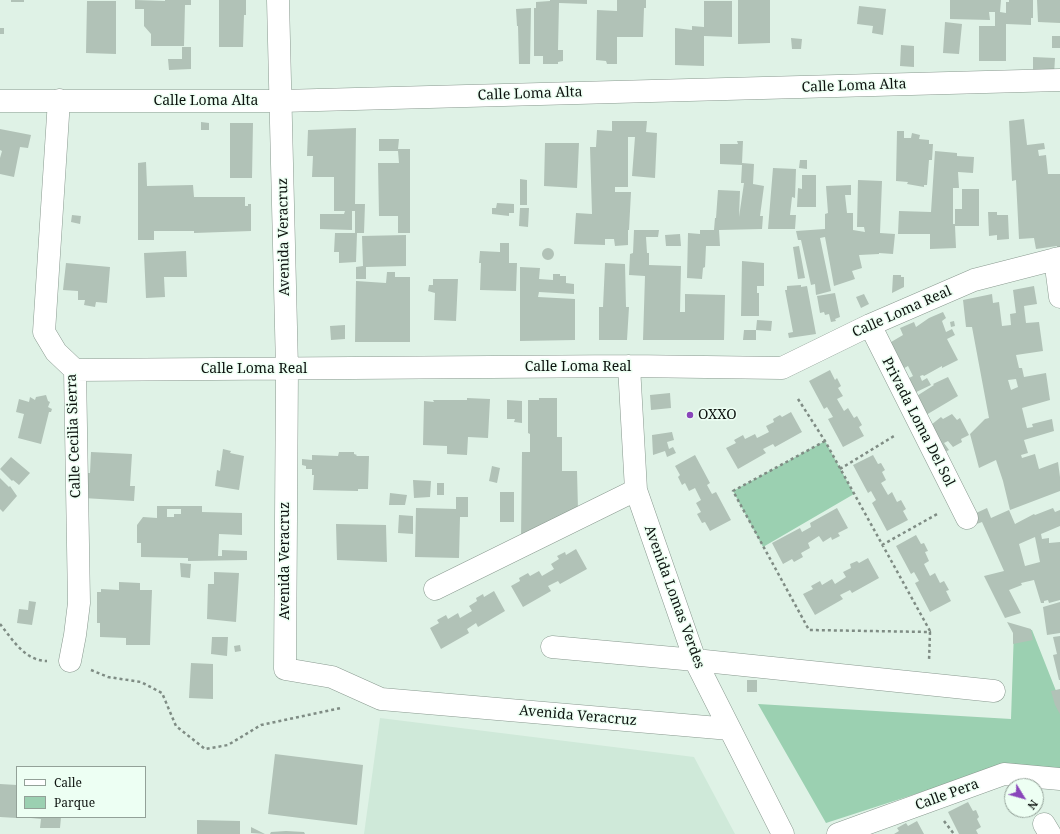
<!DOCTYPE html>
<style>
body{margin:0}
#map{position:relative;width:1060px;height:834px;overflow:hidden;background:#dff2e6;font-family:"Noto Serif",serif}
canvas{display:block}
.legend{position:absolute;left:16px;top:766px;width:130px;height:52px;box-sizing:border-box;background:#edfff3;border:1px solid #93a198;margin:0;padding:5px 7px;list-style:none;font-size:12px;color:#0d130f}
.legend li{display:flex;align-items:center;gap:8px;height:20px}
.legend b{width:20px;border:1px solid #93a198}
.north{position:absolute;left:1004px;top:778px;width:40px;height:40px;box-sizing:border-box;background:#edfff3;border:1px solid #93a198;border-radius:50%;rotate:127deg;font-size:11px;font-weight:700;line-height:16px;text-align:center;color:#0d130f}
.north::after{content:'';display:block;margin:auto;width:14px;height:18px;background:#8946ba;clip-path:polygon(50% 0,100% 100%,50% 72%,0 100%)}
</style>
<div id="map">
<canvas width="1060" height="834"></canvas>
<ul class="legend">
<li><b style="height:5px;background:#fff"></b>Calle</li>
<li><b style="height:11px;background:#9bd0b1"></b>Parque</li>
</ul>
<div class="north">N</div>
</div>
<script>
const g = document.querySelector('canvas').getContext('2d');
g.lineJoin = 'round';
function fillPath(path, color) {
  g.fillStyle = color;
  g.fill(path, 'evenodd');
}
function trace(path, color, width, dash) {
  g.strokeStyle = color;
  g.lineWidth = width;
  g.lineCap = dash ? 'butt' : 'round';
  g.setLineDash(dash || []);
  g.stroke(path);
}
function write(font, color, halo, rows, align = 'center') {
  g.font = font + ' "Noto Serif",serif';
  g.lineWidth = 3;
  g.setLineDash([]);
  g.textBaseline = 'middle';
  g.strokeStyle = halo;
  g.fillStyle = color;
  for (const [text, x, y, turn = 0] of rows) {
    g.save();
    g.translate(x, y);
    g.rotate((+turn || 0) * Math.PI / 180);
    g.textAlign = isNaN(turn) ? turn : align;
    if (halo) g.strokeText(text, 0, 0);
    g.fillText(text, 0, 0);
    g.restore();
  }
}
fillPath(new Path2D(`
 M380,718L694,757L735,834H364Z`), '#cfe9d9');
fillPath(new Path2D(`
 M825,441L854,494L763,547L733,491Z
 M1014,629L1032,630L1060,701V780L1005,765L826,823L758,704L1011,719Z`), '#9bd0b1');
fillPath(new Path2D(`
 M11,0H24V2H11Z
 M135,0L165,1V0H191V5H185L184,46H151V34L144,26V9H135Z
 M219,0H246V15H244L243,47H219Z
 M550,0H587V4L559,3L558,50H563V61L558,62V64H543V56H534V8H536V2L550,1Z
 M617,0H646V8H644L643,37H617V64H607L606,61L596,60L597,10L617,11Z
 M738,0H770V43L738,44Z
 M950,0H1001L1000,12L1006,13V2H1009V0H1033V18H1031V25L1006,24V61H979V26H995V12H989L990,20L950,19Z
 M1037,0H1060V23L1038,22Z
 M87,1H116V54L86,53Z
 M704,1H732V37L704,36V66L675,65V28L692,30V26L704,27Z
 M859,6L886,9L883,35L872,33L873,26L857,24Z
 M531,8L530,64H519L518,26H517L516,9Z
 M945,22L962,24L959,54L943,53Z
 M0,28H4V34H0Z
 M1052,36H1060V48H1052Z
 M791,38L802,39L801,49H792Z
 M901,45L914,46V67L900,66Z
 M182,47H191V69L169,70L168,59H182Z
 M1033,57L1055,58L1054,75H1033Z
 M1024,119L1027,145L1044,143L1045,149L1038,150L1039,156L1046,155L1048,174H1060V248H1057V246L1036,249L1034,238L1019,239L1016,180L1012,181L1009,121Z
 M612,121H647L646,132L657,133L655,178L632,176L635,137H628V187H615V192H631L629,230H628V245L615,246L614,239H605V245L574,244L576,213L592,214L590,147H596L597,130L612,131Z
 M201,122L209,123V130H201Z
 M230,123H253L252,178H230Z
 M356,128L355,204H365L364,233H357L356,262L339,263V252H334L335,233H355V211H352V230L320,229V214H344L345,211H334V177H312L313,156H307L308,130Z
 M0,129L31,135L28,148L20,147L14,177L0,174V158L2,151L0,150Z
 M897,131H904V138H911L912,133L920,135L919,139L929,140V144H933L932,160H929L927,185H924V187L907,184L908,182L896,181Z
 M379,139H399L398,149H410V233H398V216H379L378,163H399L398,151H379Z
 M737,141H743L742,163L754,164L753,184L764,186L760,216H763L762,229L719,230L720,246H706L705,267L703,268L702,279L687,278L688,233L700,234V230H714L715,218H716L718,190L740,191L739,217L744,183H741L742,165L720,164V144H738Z
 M545,143H579L577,188L544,186Z
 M935,151L957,153V156L974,157L973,173L958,172L959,188H953V224H955V209H962V189H979V226H955L956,248L930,249V234H898L899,211L931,212Z
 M800,160H807V169L799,168Z
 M146,162L147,186L193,185L194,197H245V206H248V204H251V231L194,233V231H154V240H138V163Z
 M773,168L796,169L795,198L792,197L790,215H796L795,229H768Z
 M802,175H816V207H797L798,188L802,189Z
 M520,179L527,180V205H520Z
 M858,180L882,181L880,233L895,234L893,254L879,253V254L859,255L862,268L852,271L855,279L834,286L825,237L820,238L831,291L816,295L815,284L811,285L801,240H798L796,231L825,229V214L828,213L826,186L851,185V195H845L847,213H853V230L865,232L864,227H857Z
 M497,203L514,204V213H509V216L492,214V208H496Z
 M520,208H529L528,227L519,226Z
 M988,212H997V215H1008L1009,239L997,240V235L989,236Z
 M72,215L81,216L80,224L71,222Z
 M634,230H659L658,237H646L647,253H649V265L681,266L680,312H685V294L725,295L724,340H643L645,276L629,275L630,254L633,253Z
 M680,234L681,246H666L665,235Z
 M406,235V266L366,267V279H356V267L363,266L362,236Z
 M500,243H509V263H517L516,291L480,290L481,263H479L480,251L500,252Z
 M799,246L805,278L798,279L793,247Z
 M542 254a6 6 0 1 1 12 0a6 6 0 1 1-12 0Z
 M186,251L187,277H164L165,297L146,298L144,253Z
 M742,261L764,263V286H757V293H759V316H741Z
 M66,263L110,267L107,303L96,302L95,307L84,305L85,300H78V291L63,290Z
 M605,263L625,264L626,307H629L627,340H599V307H603Z
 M520,267L540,268L539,279L553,280V274H560V276H566V283L574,284V294L539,292L538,297L575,299V340L520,341Z
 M387,272H395V277H410V342H355L356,281L386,283Z
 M893,275H901V277H904V287L892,293Z
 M433,279H458L456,321L434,320L435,293L428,291L429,285H433Z
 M801,285V287L807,286L816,334L789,338L788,333L793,332L785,290H787V286Z
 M1034,286L1037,304L1024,306L1026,323L1039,322L1043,351L1016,355L1019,368H1022L1024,377L1046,373L1050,400L1022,408L1027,428L1033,427L1032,424L1052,419L1054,431L1024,440L1028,453L1021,455L1022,458L1035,454L1039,469L1058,462L1060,477V491L1010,510L1003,481L996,460L979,468L970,434L985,419L989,418L972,327H966L963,300L992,294L993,303L999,302L1002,326L1011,325L1010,314L1016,313L1013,290ZM1016,379L1018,387L1011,390L1008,380Z
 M835,293L840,317L835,319L836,321L831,322L829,314L825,315L824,312L820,313L817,296Z
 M864,294L869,304L861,308L856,297Z
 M943,312L946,318L942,321L946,332L952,329L955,335L947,339L958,360L942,368V366L924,376L923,375L920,376L922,381L927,378L931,385L910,395L903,381L913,376L908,366L899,371L886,345L903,335L900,328L914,322L916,327L929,318Z
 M757,320L772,321L771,331L756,330Z
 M954,321L955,326L951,327L950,322Z
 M345,325V339L331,340L330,326Z
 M744,330H756V340H743Z
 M830,370L835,380L837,378L841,386L838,388L843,396L837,399L844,411L848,408L854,418L857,416L862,425L859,427L864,436L843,447L828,419L833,417L827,407L824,409L809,381Z
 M948,377L958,396L921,418L912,399L934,385L933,384Z
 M670,393L671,408L651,410L650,395Z
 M46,395L48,401L50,402L48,407L52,409L51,412H49L41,444L18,438L24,414L16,412L19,399L29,402L30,397L35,400L36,397Z
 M467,398L490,399L488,438L468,437L467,455L447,454V446L423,445L424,401L434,402L433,400H467Z
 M539,398H557V437H562V471H577L578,510L521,540L522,452H530V434L528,433V400H539Z
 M507,400L522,401V423L514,422L515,419H507Z
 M791,412L802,432L775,447L773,444L763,449L766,453L738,469L726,448L736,443L734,440L743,435L745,439L755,434L757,438L769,432L766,426L774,422L773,419L780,415L782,417Z
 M952,414L957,420L960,418L969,435L961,439L962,442L953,447L948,441L944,443L949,450L939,455L931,425L941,417L943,419Z
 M672,432L674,440L667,442L669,449L673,447L676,453L667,457L665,451L653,455L652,435Z
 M223,449L231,451L230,453L244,456L239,490L215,486L217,470L220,471Z
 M91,452L132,454L130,486H135L134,501L83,498L84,473H90Z
 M339,452H354V454L357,455L356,456H369L368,489H358V491L313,490L314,475H312V469H306V466L302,465V459L312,460V455L338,456Z
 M695,455L710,483L707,485L712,494L716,492L731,520L710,531L705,522L702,523L697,514L701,512L696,503L701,500L695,488L689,491L685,483L682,485L678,477L680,475L675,466Z
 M873,455L878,464L881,463L885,470L882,472L886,480L881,483L888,495L892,492L897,502L901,500L906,509L903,511L908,520L887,531L872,503L876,500L871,491L868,493L853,465Z
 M11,457L30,473L19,485L13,480L12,481L0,469Z
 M492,466L500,468L497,483L489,481Z
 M0,478L9,487L10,486L17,496L3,512L0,509Z
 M413,480L431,481L430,497L414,498Z
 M437,483H444V495H437Z
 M500,492H514V522H500Z
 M390,493L407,495L405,505H389Z
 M456,497H468V517H460L459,558L415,557L416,508L456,509Z
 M157,506H202V512L242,513V535L219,534L218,556H222V550L247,551V560L188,561V558L141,557V543H137V525L143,517L157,518ZM167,509H181V514H174V517H167Z
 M837,508L848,528L838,533L840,536L832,540L831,537L823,542L819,536L808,543L810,548L801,553L803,557L794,562L792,559L783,564L772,543L800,528L802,532L811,527L810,523Z
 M987,508L991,518L1009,510L1015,524L1034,514L1035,515L1053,508L1055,512L1060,510V526L1041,534L1042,539L1049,538V543L1060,542V600L1049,603L1048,600L1044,601V603H1041L1034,580L1021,583L1022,585L1009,590L1021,613L1005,618L984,576L1004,571L982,522L974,525V514ZM1035,537L1040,562L1025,566L1019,544Z
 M399,515L413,516V534L398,533Z
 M336,524L386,525L387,562L337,560Z
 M916,535L921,544L924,543L928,551L925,552L929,561L924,564L930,576L935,573L940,583L944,581L949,590L946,591L951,601L930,612L915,583L919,581L914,572L911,574L896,546Z
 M576,549L587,569L560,584L558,581L548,586L551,591L523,607L511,586L520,581L519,578L528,573L530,576L539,571L542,576L554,569L551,564L559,559L557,556L565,552L566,555Z
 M868,558L879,578L852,593L850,590L840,595L843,599L815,615L803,594L813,589L811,586L820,581L822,585L832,579L835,584L846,577L843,572L851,568L850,564L857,561L859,563Z
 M180,563L191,564L190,578L181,577Z
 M214,572L239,573L236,622L207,619L208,584H214Z
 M119,582L140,583V590H152L150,645H126V638L100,637V623H97V592H101V589L119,590Z
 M494,591L505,611L478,627L476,623L467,629L469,633L441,649L430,628L439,623L437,620L446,615L448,619L458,613L460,618L472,611L469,606L477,601L476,598L483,594L484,597Z
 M29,601L36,602L32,625L17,623L19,609L28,610Z
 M1060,602V633L1047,635L1043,607Z
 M1007,622L1031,629L1033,640L1013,644V633Z
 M1060,636V680H1059L1053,655L1057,654L1053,637Z
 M212,637H228L227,656L211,654Z
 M240,645L241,651L235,652L234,646Z
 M191,663L213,664V699L189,698Z
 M747,680H757V692H747Z
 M1060,689V714L1055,705L1051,691Z
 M275,754L363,765L357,825L268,814Z
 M0,784L17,785V818L0,817Z
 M968,802L973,811L976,810L979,817L977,819L981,827L976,830L978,834H959L948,812Z
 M31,817H61L60,828H40L41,819L31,818Z
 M197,820L240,821V834H197Z
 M917,821L924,834H894L899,831L897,828L906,823L908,826Z
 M251,827L265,834L251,833Z
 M286,831L304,832L305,834H270L271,832Z`), '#b1c2b7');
const minor = new Path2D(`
 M278,0L287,368L285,669L332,677L381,699L730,729
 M59,100L44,332L56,352L75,370L79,603L75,635L70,661
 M0,101H281L1060,80
 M1055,259L1060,297
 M870,325L967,518
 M629,366L636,490L695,660L783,834
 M75,370L629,366L782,368L870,325L974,280L1060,258
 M435,589L636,490
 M552,647L695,660L994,691
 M1044,824L1050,834
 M838,834L1004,774L1060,779`);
trace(minor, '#89998f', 23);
trace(new Path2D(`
 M798,399L825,441L930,631
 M825,441L733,491L809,630L930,632L929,661
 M840,469L894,436
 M882,545L939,513
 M0,624C13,640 25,661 47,661
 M91,670L108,677L141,682L162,693L176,726L205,749L228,745L261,725L341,708
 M944,821L954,834`), '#7f8c84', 2.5, [3, 3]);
trace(minor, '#fff', 22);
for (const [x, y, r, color] of [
 [690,415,4,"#8946ba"]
]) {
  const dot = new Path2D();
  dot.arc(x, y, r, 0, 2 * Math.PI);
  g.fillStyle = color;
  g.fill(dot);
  trace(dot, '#edfff3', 1.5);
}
write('14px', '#0d130f', '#edfff3', [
 ["Calle Loma Alta",854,86,-2],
 ["Calle Loma Alta",530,94,-2],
 ["Calle Loma Alta",206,101],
 ["Avenida Veracruz",284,237,-91],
 ["Calle Loma Real",902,312,-24],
 ["Calle Loma Real",578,367],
 ["Calle Loma Real",254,369],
 ["Privada Loma Del Sol",918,422,63],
 ["Calle Cecilia Sierra",74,436,-92],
 ["Avenida Veracruz",285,561,-90],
 ["Avenida Lomas Verdes",674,597,70],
 ["Avenida Veracruz",578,716,5],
 ["Calle Pera",947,795,-20]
]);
write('14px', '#0d130f', '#edfff3', [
 ["OXXO",698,415]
], 'left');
</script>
